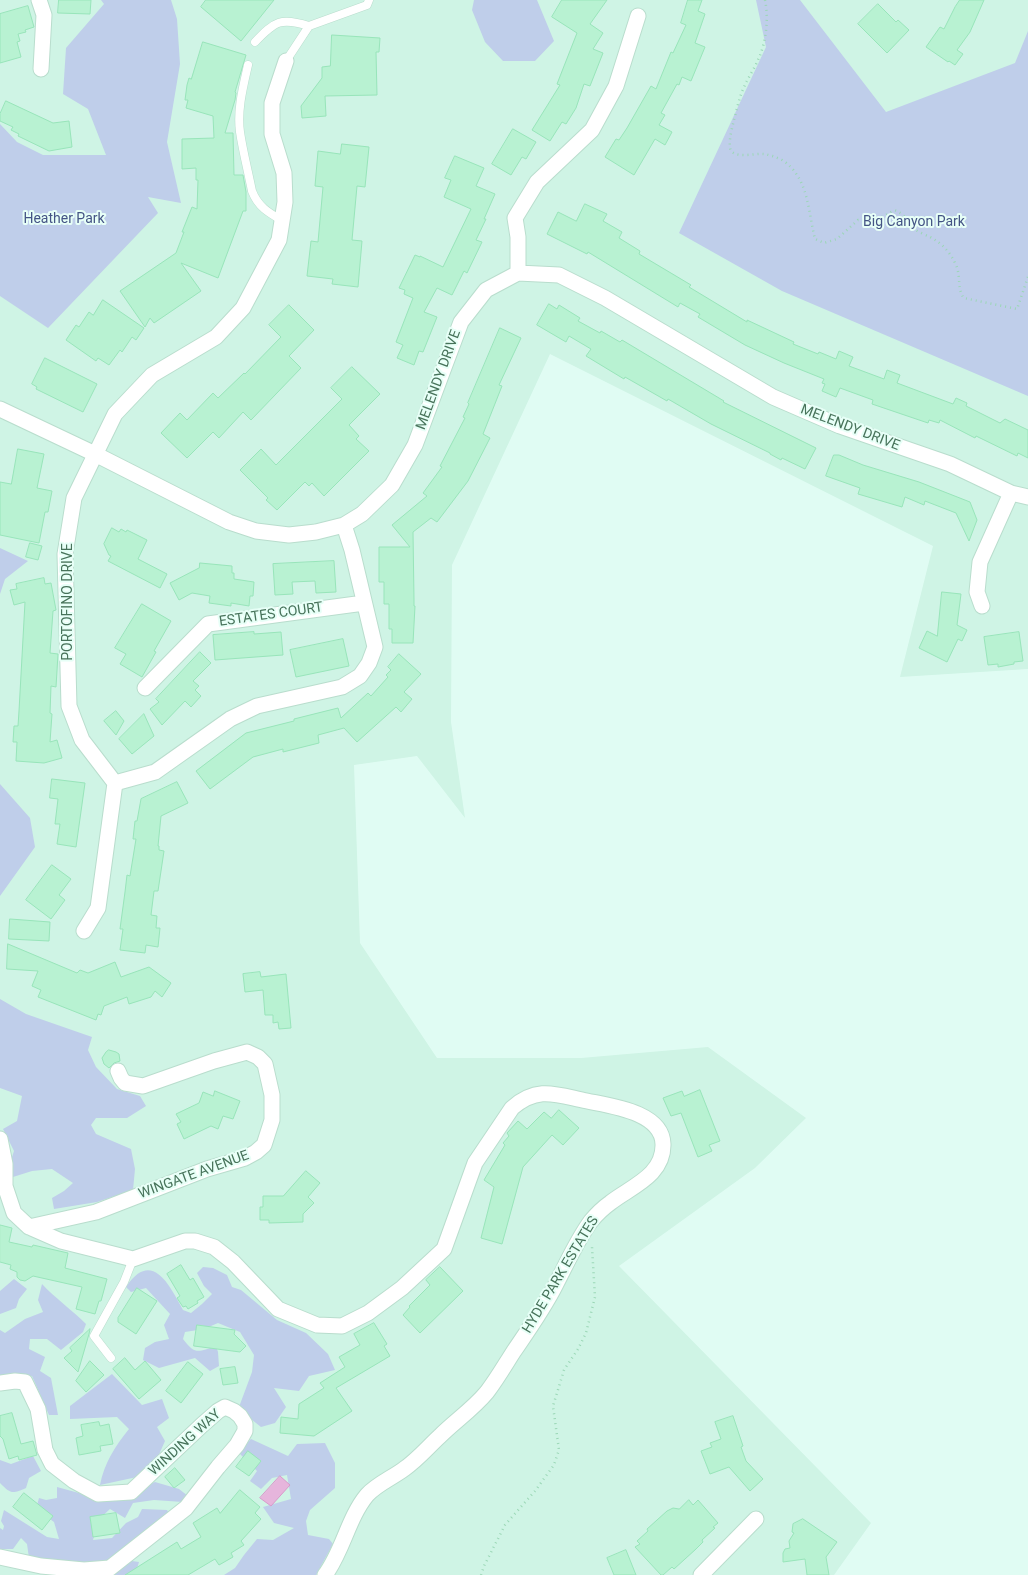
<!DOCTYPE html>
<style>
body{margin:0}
canvas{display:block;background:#e0fcf3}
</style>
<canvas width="1028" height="1575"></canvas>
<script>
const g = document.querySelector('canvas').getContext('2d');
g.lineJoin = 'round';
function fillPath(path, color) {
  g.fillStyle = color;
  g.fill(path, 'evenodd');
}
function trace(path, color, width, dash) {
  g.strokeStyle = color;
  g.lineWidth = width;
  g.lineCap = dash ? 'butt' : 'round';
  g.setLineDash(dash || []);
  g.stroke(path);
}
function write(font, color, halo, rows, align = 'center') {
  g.font = font + ' Roboto,sans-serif';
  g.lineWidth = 4;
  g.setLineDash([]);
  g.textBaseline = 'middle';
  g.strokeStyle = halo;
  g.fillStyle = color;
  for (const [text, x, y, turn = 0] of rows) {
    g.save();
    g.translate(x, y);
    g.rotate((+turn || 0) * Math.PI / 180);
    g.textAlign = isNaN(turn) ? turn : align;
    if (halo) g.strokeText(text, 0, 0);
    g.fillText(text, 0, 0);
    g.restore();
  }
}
fillPath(new Path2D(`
 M0,0H1028V669L900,677L933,546L550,354L452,565L451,722L465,818L417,756L354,765L360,943L437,1058H581L708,1047L806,1118L755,1168L619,1266L871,1523L834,1575H0Z`), '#cff4e5');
fillPath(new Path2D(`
 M101,0H171L177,19L180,64L167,142L181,203L148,197L158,213L48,328L0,296V124L17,142L43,155H106L88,109L63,94L66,48L104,4Z
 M474,0H537L554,41L535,61H503L485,42L472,10Z
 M756,0H800L886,112L1015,63L1028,31V396L782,291L679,233L766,47Z
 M0,548L28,561L5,579L0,594Z
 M0,784L30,818L35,847L0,896Z
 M0,999L26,1014L92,1037L88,1050L96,1067L117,1089L140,1096L146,1106L127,1118H96L91,1125L96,1134L131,1149L135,1169L133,1190L97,1202L54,1209L52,1198L64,1191L73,1183L52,1169L32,1171L13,1177L11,1160L14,1151L3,1129L17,1121L22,1096L0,1088Z
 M203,1267L213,1268L227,1275L232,1287L241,1290L277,1320L306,1333L328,1354L335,1370L309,1376L299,1391L274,1388L286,1407L275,1423L261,1427L251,1419L239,1407L252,1372L254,1355L240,1332L218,1323L204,1329L185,1332L183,1339C195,1355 198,1352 216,1346L218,1352L219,1366L210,1371L195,1358L159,1368L143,1360L145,1348L155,1342L169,1339L164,1325L170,1314L146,1288L131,1292L126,1287C152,1248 170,1286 183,1310L191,1313L202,1304L212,1294L204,1286L197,1273Z
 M14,1279L27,1289L19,1299L16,1308L0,1314V1291Z
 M42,1284C55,1298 72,1310 86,1324L83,1332L61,1350L47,1339H30L29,1349L45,1357L40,1371L51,1378L58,1415H49L32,1376L0,1375V1330L5,1333L25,1319L43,1312L38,1300Z
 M112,1374L142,1405L162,1399L169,1418L157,1427L165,1441L157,1459L137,1477L100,1485C104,1464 115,1446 129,1429L117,1417L70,1419V1406Z
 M251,1439L288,1456L297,1444L325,1443L335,1463V1488L310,1510L306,1521L308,1535L329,1539L333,1544L316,1575H224L235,1568L244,1555L257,1539L273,1540L294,1528L274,1523L263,1507L291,1499L287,1475L272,1478L261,1489L250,1481L257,1471L238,1452Z
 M33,1456L41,1471L29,1478L26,1488C12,1494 11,1494 0,1483V1460L11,1464Z
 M155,1482L179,1489L188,1496L183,1502L154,1500L133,1503L125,1518L110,1509L99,1519L93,1540L112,1538L126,1523L138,1517L142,1509L167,1510L170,1515L122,1551L132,1561L139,1562L135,1575H112L107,1564L85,1566L29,1558L27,1544L21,1538L13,1549H0V1528L3,1530L4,1526L1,1521L4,1510L47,1537L59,1539L54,1522L36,1509L39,1498L46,1500L57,1498V1487L108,1501L126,1500L142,1488Z`), '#bfceea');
const water = new Path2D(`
 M280,1476L290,1485L271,1506L260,1498Z`);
fillPath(water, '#e6b5dc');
trace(water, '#d89bcb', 1);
const building = new Path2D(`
 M59,0H91L90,14L58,13Z
 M206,0H274L241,41L201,7Z
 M562,0H607L590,24L603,33L593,49L603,53L590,86L584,84L576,108L566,124L562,122L550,141L532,130L560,85L557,84L577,33L552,17Z
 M688,0H702L698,11L705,14L695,43L705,47L691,81L682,77L679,85L677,84L661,113L665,115L659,125L672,132L665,145L655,139L634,175L605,157L616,139L619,140L627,128L651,86L656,89L671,52L673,53L686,25L681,23Z
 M960,0H984L970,32L957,50L963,54L955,65L949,61L948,62L926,47L940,27L944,29L955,7Z
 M878,4L896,22L898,20L909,30L887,53L858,24Z
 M28,6L34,27L25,30L26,32L18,34L20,41L17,42L21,57L0,63V14Z
 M332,35L380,38L379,52H376L377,95L325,96L326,116L302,118L301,106L322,78V67L330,66Z
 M203,42L246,55L235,92L236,93L235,100L225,133H233L234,175H243L246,192V211H243L218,278L181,263L201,291L154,323L150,318L145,327L120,291L176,253L184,232H182L192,207L197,209L198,180H196V168L182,169V139L214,138L213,116L186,108L188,100H185L187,85L189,78L191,79Z
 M6,101L53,123L69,121L72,147L49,151L18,136L19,134L11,130L13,127L0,121V114Z
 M513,129L536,142L526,159L522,157L511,175L492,164Z
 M342,144L369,147L365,187L357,186L352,240L362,241L358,287L332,284L333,279L307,276L311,241L318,242L323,187L315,186L318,151L340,154Z
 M455,156L484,168L476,186L495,194L484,219H486L476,240L482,242L467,273L464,271L452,295L437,288L424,312L437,317L423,352L419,351L414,365L397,358L403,345L396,342L413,298L404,294L405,290L399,288L415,255L420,257V256L443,267L471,209L444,197L451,180L445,178Z
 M585,204L607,214L603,221L622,232L619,238L640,251L639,254L691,285L689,287L747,322V320L794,342L793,344L818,354L819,352L836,359L839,351L853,357L849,366L884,379L887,370L900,375L897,383L953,404L956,398L967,403L966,406L1000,423L1005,419L1028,430V458L1018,453L1017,456L976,436L975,438L940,420L939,423L929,420L928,423L872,404L873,400L840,388L836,397L822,391L825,384L822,383L824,379L784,363L745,345L698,317L700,314L680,303L678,307L588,252L587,254L547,234L558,212L576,221Z
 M103,300L144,328L136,340L132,337L122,352L120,350L109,365L98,358L96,361L66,340L76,325L79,327L89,312L93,315Z
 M549,304L557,309L559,305L580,318L578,321L600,333L601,331L620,342L622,340L724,401L723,402L816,448L805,469L782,458L781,460L770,454V453L711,424L668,399L667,401L625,377L624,379L586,356L591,349L569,336L566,342L537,325Z
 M289,305L314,330L289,356L301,368L251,420L243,412L219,438L213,432L187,458L161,433L180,413L187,420L213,393L218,398L244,373L245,374L281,337L269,325Z
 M500,328L521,338L499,385L502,386L483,434L490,438L468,481L437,522L431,518L413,532L414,600V606H415L413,643H392V629H389V604H384V582H379V547H410L392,525L427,496L423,493L442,467L440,466L465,418L463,417L469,404L468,403Z
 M45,358L97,384L83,412L36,389L37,387L32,384Z
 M352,367L380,394L349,425L359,436L356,439L369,451L324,496L312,483L309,486L305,482L277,510L266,500L268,498L240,470L261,449L276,465L342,399L331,388Z
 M18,449L44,454L37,488L52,491L48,512H45L39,543L0,535V482L11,484Z
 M834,455H839L863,465L919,482L970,502L977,520L969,541L956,513L925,501L924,505L905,497L902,507L858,494L860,488L826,476Z
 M112,528L119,532L121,529L126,532L127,530L147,540L138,559L167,574L160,588L108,561L111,556L109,555L104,544Z
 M30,543L42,546L38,560L26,557Z
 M334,561L336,592L316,593L315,581L292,582L293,594L275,595L273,564Z
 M200,563L232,566V573H234V579L254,582L253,596H250L249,606L231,603V606L209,603L210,596L192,593L179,600L170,583L199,568Z
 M44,578L45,584L51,583L56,610L53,611L50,653L58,654L56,687L51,686L50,713L52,714L50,742L57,740L62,758L44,763L16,761L17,742H13L14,726H18L19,711L25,602L14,605L10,590L17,589L16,584Z
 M942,592L961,594L957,625L967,630L962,641L958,639L947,662L919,648L927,631L937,636Z
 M142,604L171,621L154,651L156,652L142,677L120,664L126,654L115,648Z
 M254,632V634L281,632L283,655L215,660L213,635Z
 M1019,632L1023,661L1014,662V664L998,667V664L988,665L984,637Z
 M343,639L349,666L296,677L290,650Z
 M200,652L211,663L193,681L199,686L195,690L201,696L191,707L185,701L162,725L150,709L159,702L156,699Z
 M399,654L421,674L404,692L412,699L401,712L396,707L357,742L344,728L318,735L319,743L283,752V749L253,757L210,789L196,771L246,733L294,721V719L338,708L341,718L368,693L371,696L388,677L386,675L391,670L388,667Z
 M116,711L124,721L116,735L104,721Z
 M144,714L154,736L132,754L119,739Z
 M52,779L85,783L76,847L57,844L60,824H55L58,799L50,798Z
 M177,782L188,803L161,816L158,846H159V850L164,851L158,891H154L151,915L157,916L156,928H160L158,947L146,945L145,953L120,950L123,929H120L125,892L127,875L130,876L136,839H133L135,821H137L141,799Z
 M52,865L71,879L59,895L65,900L51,919L26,900Z
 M10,919L50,922L49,941L9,939Z
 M8,944L77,973L80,970L88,973L115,962L121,977L149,967L171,983L162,997L155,991L151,997L129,1004L127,997L104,1006L101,1015L98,1014L96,1020L38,997L41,990L32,986L38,971L7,969Z
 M260,972L261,977L286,974L291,1028L279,1029L278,1022L273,1023V1015H265L263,990L245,992L243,974Z
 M109,1050L116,1052L119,1054L120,1061L114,1063L109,1068L104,1064L102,1058L106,1052Z
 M700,1090L720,1141L709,1145L712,1151L698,1157L681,1113L671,1116L663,1098L682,1091L684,1096Z
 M215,1091L240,1101L233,1119L223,1116L218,1129L211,1126L184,1139L177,1124L181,1122L176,1114L199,1103L203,1092L213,1096Z
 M559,1110L579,1128L563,1145L552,1135L523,1167L502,1244L481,1238L494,1187L484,1180L505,1145L503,1143L509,1136L507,1133L518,1121L527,1129L544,1112L551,1118Z
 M306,1171L320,1183L308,1197L314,1203L303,1214V1222L269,1223V1220H260V1207H263V1196H283Z
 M0,1225L12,1228L9,1242L32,1247L33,1245L68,1253L65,1268L107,1279L101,1301H99L95,1314L76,1309L82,1287L33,1276L25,1281L20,1280L17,1277V1272L10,1269L11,1265L0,1262Z
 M181,1265L190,1280L193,1278L204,1297L197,1301L198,1303L188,1309L186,1306L183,1307L177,1298L180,1296L167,1274Z
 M440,1267L463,1291L420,1333L403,1315L410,1307L409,1306L430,1285L426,1280Z
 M137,1288L157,1301L136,1334L118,1322V1318Z
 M374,1323L387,1344L384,1346L390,1356L336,1388L352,1411L314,1436L280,1433L281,1417L298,1419L299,1404L324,1388L320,1383L345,1367L339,1357L360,1345L354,1334Z
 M197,1325L235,1330L234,1334L246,1346L240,1352L194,1346Z
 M90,1329L89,1334L78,1372L64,1358L72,1351L70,1348Z
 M125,1358L135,1370L145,1361L161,1380L139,1399L113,1369Z
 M90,1361L104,1375L86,1392L76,1381Z
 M188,1362L203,1374L181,1403L166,1391Z
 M235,1367L238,1383L223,1385L220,1369Z
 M12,1413L21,1444L33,1441L37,1455L19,1460L18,1456L9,1459L3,1439L0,1436V1416Z
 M733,1416L743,1446L741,1447L746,1461L763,1479L750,1491L729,1467L710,1474L701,1451L712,1447L710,1443L721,1439L715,1422Z
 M99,1422L100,1426L109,1424L113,1444L100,1446L101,1451L79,1455L76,1438L83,1436L81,1425Z
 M248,1451L261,1461L249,1476L236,1467Z
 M175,1468L185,1480L174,1488L165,1477Z
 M240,1490L260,1507L255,1513L261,1519L241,1541L244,1545L231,1553L233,1557L219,1565L215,1559L188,1575H125L177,1542L181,1549L201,1537L193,1523L217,1508L220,1513Z
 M24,1493L53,1516L42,1530L13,1507Z
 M689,1500L693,1505L698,1500L718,1523L713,1527L715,1528L702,1540L703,1542L696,1549L674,1569L672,1567L663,1575H661L635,1547L640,1544L637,1541L648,1531L647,1529L667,1511L673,1508L679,1509Z
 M116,1513L120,1533L93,1537L90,1517Z
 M803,1519L837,1542L826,1557L829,1575H807L805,1559L783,1562V1553L785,1549L790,1548L789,1541L794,1533L792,1532L793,1524Z
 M626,1550L636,1575H614L607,1558Z`);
fillPath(building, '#b8f2d2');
trace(building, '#98e5ba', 1);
const lane = new Path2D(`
 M255,42C275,21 281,17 309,26
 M286,61L309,26L367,5L369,0
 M248,65C243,87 237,110 240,132C243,152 248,171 252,191C258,207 269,213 283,221
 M111,1358L94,1336L124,1282L133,1259`);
const street = new Path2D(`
 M39,0L44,15L41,69
 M286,61L272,103V134L284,173L285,202L279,240L243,308L216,337L152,375L115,414L74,498L65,554L69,706L82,740L115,783L155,772L230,719L257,706L342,687L360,676L369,663L375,647L352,550L344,525
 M518,273V237L515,218L537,182L592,130L616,86L638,16
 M0,409L95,454L229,522L256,531L289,535L316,532L344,525L362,514L392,485L415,445L461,322L486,290L518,273L559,275L605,298L773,397L840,426L950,464L1011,493L1028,497
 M982,606L977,592L980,562L1011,493
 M145,688L208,624L364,603
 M84,931L98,908L115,783
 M0,1139L5,1164V1186L14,1213L29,1227L61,1241L133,1259L185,1241H195L214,1247L233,1262L278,1309L317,1325L342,1326L368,1313L402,1288L444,1249L475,1163L512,1108C538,1085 557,1095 587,1101C611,1106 662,1112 663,1144C664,1176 630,1187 610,1203C603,1208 596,1215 591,1221C577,1240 567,1263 556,1284C544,1308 529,1329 514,1351C505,1365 497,1379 487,1392C473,1409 455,1421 440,1436C428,1447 417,1460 404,1469C392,1478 377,1484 367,1495C348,1518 343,1551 325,1575
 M29,1227L96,1212L207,1169L245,1158L256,1152L264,1145L272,1120V1095L265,1064L258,1057L247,1052L214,1061L143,1086L125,1083L121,1078L118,1071
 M0,1383L15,1381L25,1382L38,1409L45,1450L52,1464L74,1481L98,1494L131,1492L202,1425L218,1411L225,1407L234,1411L240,1416L245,1424V1431L237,1445L218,1467L186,1508L110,1568L84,1570L41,1566L0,1557
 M701,1575L756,1519`);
trace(lane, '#b9ddcd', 9);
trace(street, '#b9ddcd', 17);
trace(new Path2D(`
 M765,0C769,19 766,43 758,60C754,69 748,78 744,87C739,98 737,109 734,120C732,128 729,139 730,147C731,160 755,153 764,154C770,155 776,157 782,160C809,177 808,212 815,239L824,243L837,239L858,220C875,221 880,219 894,210C906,214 908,223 916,230C920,233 926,235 930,237C943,244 950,252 956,265C961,276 957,290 964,298L1017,309L1028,277
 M481,1575L484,1566L505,1525L535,1491L554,1465L559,1450L553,1406L564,1370L578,1349L586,1333L595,1297L592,1247`), '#9bd7b6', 2.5, [1, 4]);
trace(lane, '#fff', 8);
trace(street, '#fff', 15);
write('14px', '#445485', '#e7fff7', [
 ["Heather Park",64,219],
 ["Big Canyon Park",914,222]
]);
write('14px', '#47735a', '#e7fff7', [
 ["MELENDY DRIVE",439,380,-70],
 ["MELENDY DRIVE",850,428,21],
 ["PORTOFINO DRIVE",68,602,-90],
 ["ESTATES COURT",271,615,-8],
 ["WINGATE AVENUE",194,1175,-20],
 ["HYDE PARK ESTATES",561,1275,-59],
 ["WINDING WAY",185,1443,-42]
]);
</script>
